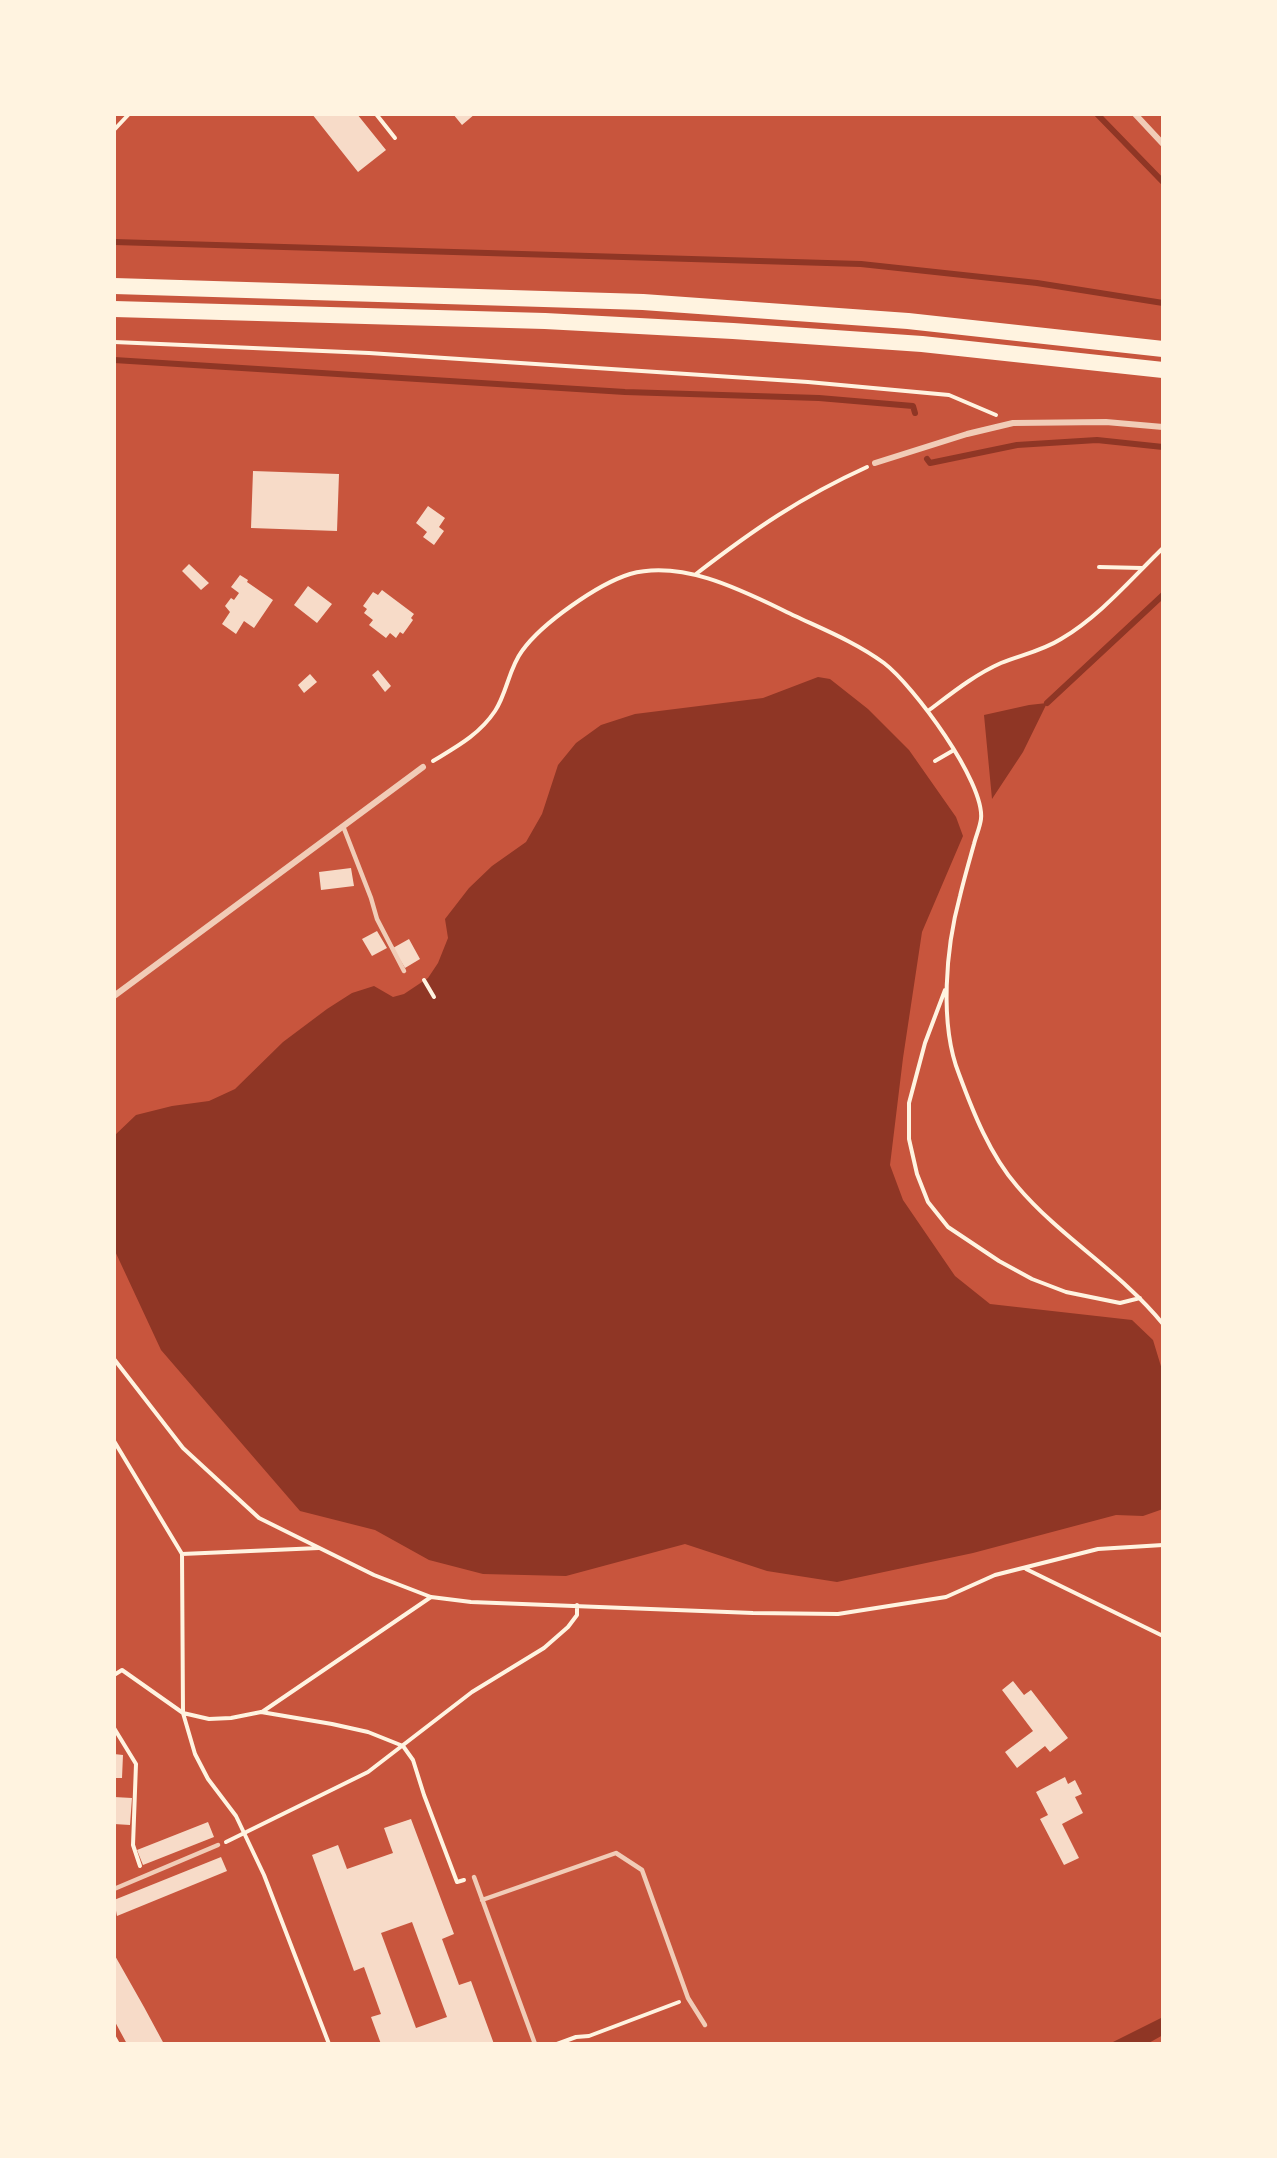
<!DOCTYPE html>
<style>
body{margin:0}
#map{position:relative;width:1277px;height:2158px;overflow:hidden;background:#c8553d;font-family:"Noto Sans",sans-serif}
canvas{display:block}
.frame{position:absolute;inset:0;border:116px solid #fff3e0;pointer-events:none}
</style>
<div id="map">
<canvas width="1277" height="2158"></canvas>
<div class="frame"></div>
</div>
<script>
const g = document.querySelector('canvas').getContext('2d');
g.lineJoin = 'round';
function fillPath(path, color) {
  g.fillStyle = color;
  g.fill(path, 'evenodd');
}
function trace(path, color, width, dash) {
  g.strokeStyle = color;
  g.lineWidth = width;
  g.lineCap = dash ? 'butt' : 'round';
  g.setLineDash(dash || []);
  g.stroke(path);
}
fillPath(new Path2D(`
 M818,677L830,679L868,709L909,750L956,817L963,836L922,932L903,1058L890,1165L903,1200L955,1276L990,1304L1132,1320L1153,1340L1163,1373V1509L1143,1516L1116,1515L973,1553L837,1582L767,1571L685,1544L566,1576L483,1574L429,1560L375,1530L300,1511L161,1350L114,1249V1136L136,1115L172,1106L209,1101L235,1089L283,1042L327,1009L352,993L374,986L393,997L404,994L428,978L438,963L448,938L445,919L469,888L492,866L526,842L542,814L558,765L576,743L601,725L635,714L763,698Z
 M1047,703L1023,752L992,799L984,715L1029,705Z
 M1163,2017V2035L1147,2044H1109Z`), '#8f3625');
trace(new Path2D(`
 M1097,114L1163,182
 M114,242L861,264L1037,283L1163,303
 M114,360L625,392L819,398L913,406L915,413
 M927,459L930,463L1017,445L1097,440L1163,447
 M1047,703L1163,595`), '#8f3625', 6);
fillPath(new Path2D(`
 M312,114H357L386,150L358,172Z
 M453,114H475L462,125Z
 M253,471L339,474L337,531L251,528Z
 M428,506L445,518L439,527L444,531L434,545L423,537L427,532L416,523Z
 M189,564L209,583L201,590L182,571Z
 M240,575L248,580L247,582L273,600L254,628L244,621L236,634L222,624L230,612L225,606L231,598L234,600L239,593L231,587Z
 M308,586L332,604L317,623L294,605Z
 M382,590L414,614L411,618L413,620L403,634L400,632L396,638L390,633L386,638L369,625L373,620L364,613L367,609L363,606L373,592L378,595Z
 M378,670L391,686L385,692L372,675Z
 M310,674L317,682L304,693L298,685Z
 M351,868L354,886L321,890L319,872Z
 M377,931L387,948L372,956L362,939Z
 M409,939L420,959L405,968L393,948Z
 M1013,1681L1024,1695L1031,1690L1068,1738L1050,1752L1045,1746L1017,1768L1005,1752L1033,1731L1002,1690Z
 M114,1754L123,1755L122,1778H114Z
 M1065,1777L1068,1784L1075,1780L1082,1794L1075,1797L1083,1813L1062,1824L1079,1858L1064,1865L1040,1819L1048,1815L1036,1792Z
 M114,1797L132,1798L130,1825L114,1824Z
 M411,1819L454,1934L442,1939L459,1985L471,1981L494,2044H381L371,2017L381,2014L364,1967L354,1971L312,1855L338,1845L347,1869L393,1853L384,1828ZM412,1922L447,2017L416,2028L381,1933Z
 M208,1822L214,1837L143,1865L137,1850Z
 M221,1857L227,1871L117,1916L114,1900Z
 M114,1954L144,2007L164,2044H127L114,2020Z`), '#f7dbc8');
trace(new Path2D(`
 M376,114L395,138
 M114,130L129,114
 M114,342L369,353L808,382L949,395L996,415
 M1099,567L1142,568
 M696,574C753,530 801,497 867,467
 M928,711C952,693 974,675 1001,663C1021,655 1042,651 1061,639C1100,616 1130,580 1163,548
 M433,761C456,747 479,735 495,711C507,693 509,668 522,651C542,623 598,584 630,574C685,559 747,593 795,616C825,630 857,643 884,663C913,685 985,782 981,819C980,827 976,836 974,844C969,862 964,879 960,896C946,947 939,1024 959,1074C973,1112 990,1155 1017,1186C1061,1238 1120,1271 1163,1324
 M935,761L954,750
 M424,980L434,997
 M945,990L925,1043L909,1103V1139L917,1174L928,1202L948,1227L999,1261L1032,1279L1066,1292L1120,1303L1140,1298
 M114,1359L183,1448L259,1518L374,1575L431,1597L471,1602L753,1613L838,1614L946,1597L995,1575L1098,1549L1163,1545
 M114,1441L182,1554L183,1713L195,1754L208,1779L236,1816L264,1875L329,2044
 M182,1554L319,1548
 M1026,1569L1163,1636
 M114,1675L122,1670L183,1713L209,1719L231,1718L261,1712L332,1724L368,1732L403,1746L413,1760L424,1795L457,1882L464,1880
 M262,1712L431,1597
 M114,1728L136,1764L133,1845L140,1866
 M226,1842L368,1772L472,1692L544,1648L568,1627L577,1615V1605
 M114,2037L118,2044
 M557,2044L576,2037L589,2036L679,2002`), '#fff3e0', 4);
trace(new Path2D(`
 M343,826L371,898L377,919L404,971
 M474,1877L535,2044
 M114,1889L218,1845
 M482,1900L616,1853L642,1870L688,1998L705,2025`), '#f1ccb7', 4.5);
trace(new Path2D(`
 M1135,114L1163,144
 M875,463L967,434L1013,423L1106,422L1163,427
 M114,996L423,767`), '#f1ccb7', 6);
trace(new Path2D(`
 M114,286L643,302L908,321L1163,349
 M114,309L545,321L733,331L922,344L1163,370`), '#fff3e0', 16);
</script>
